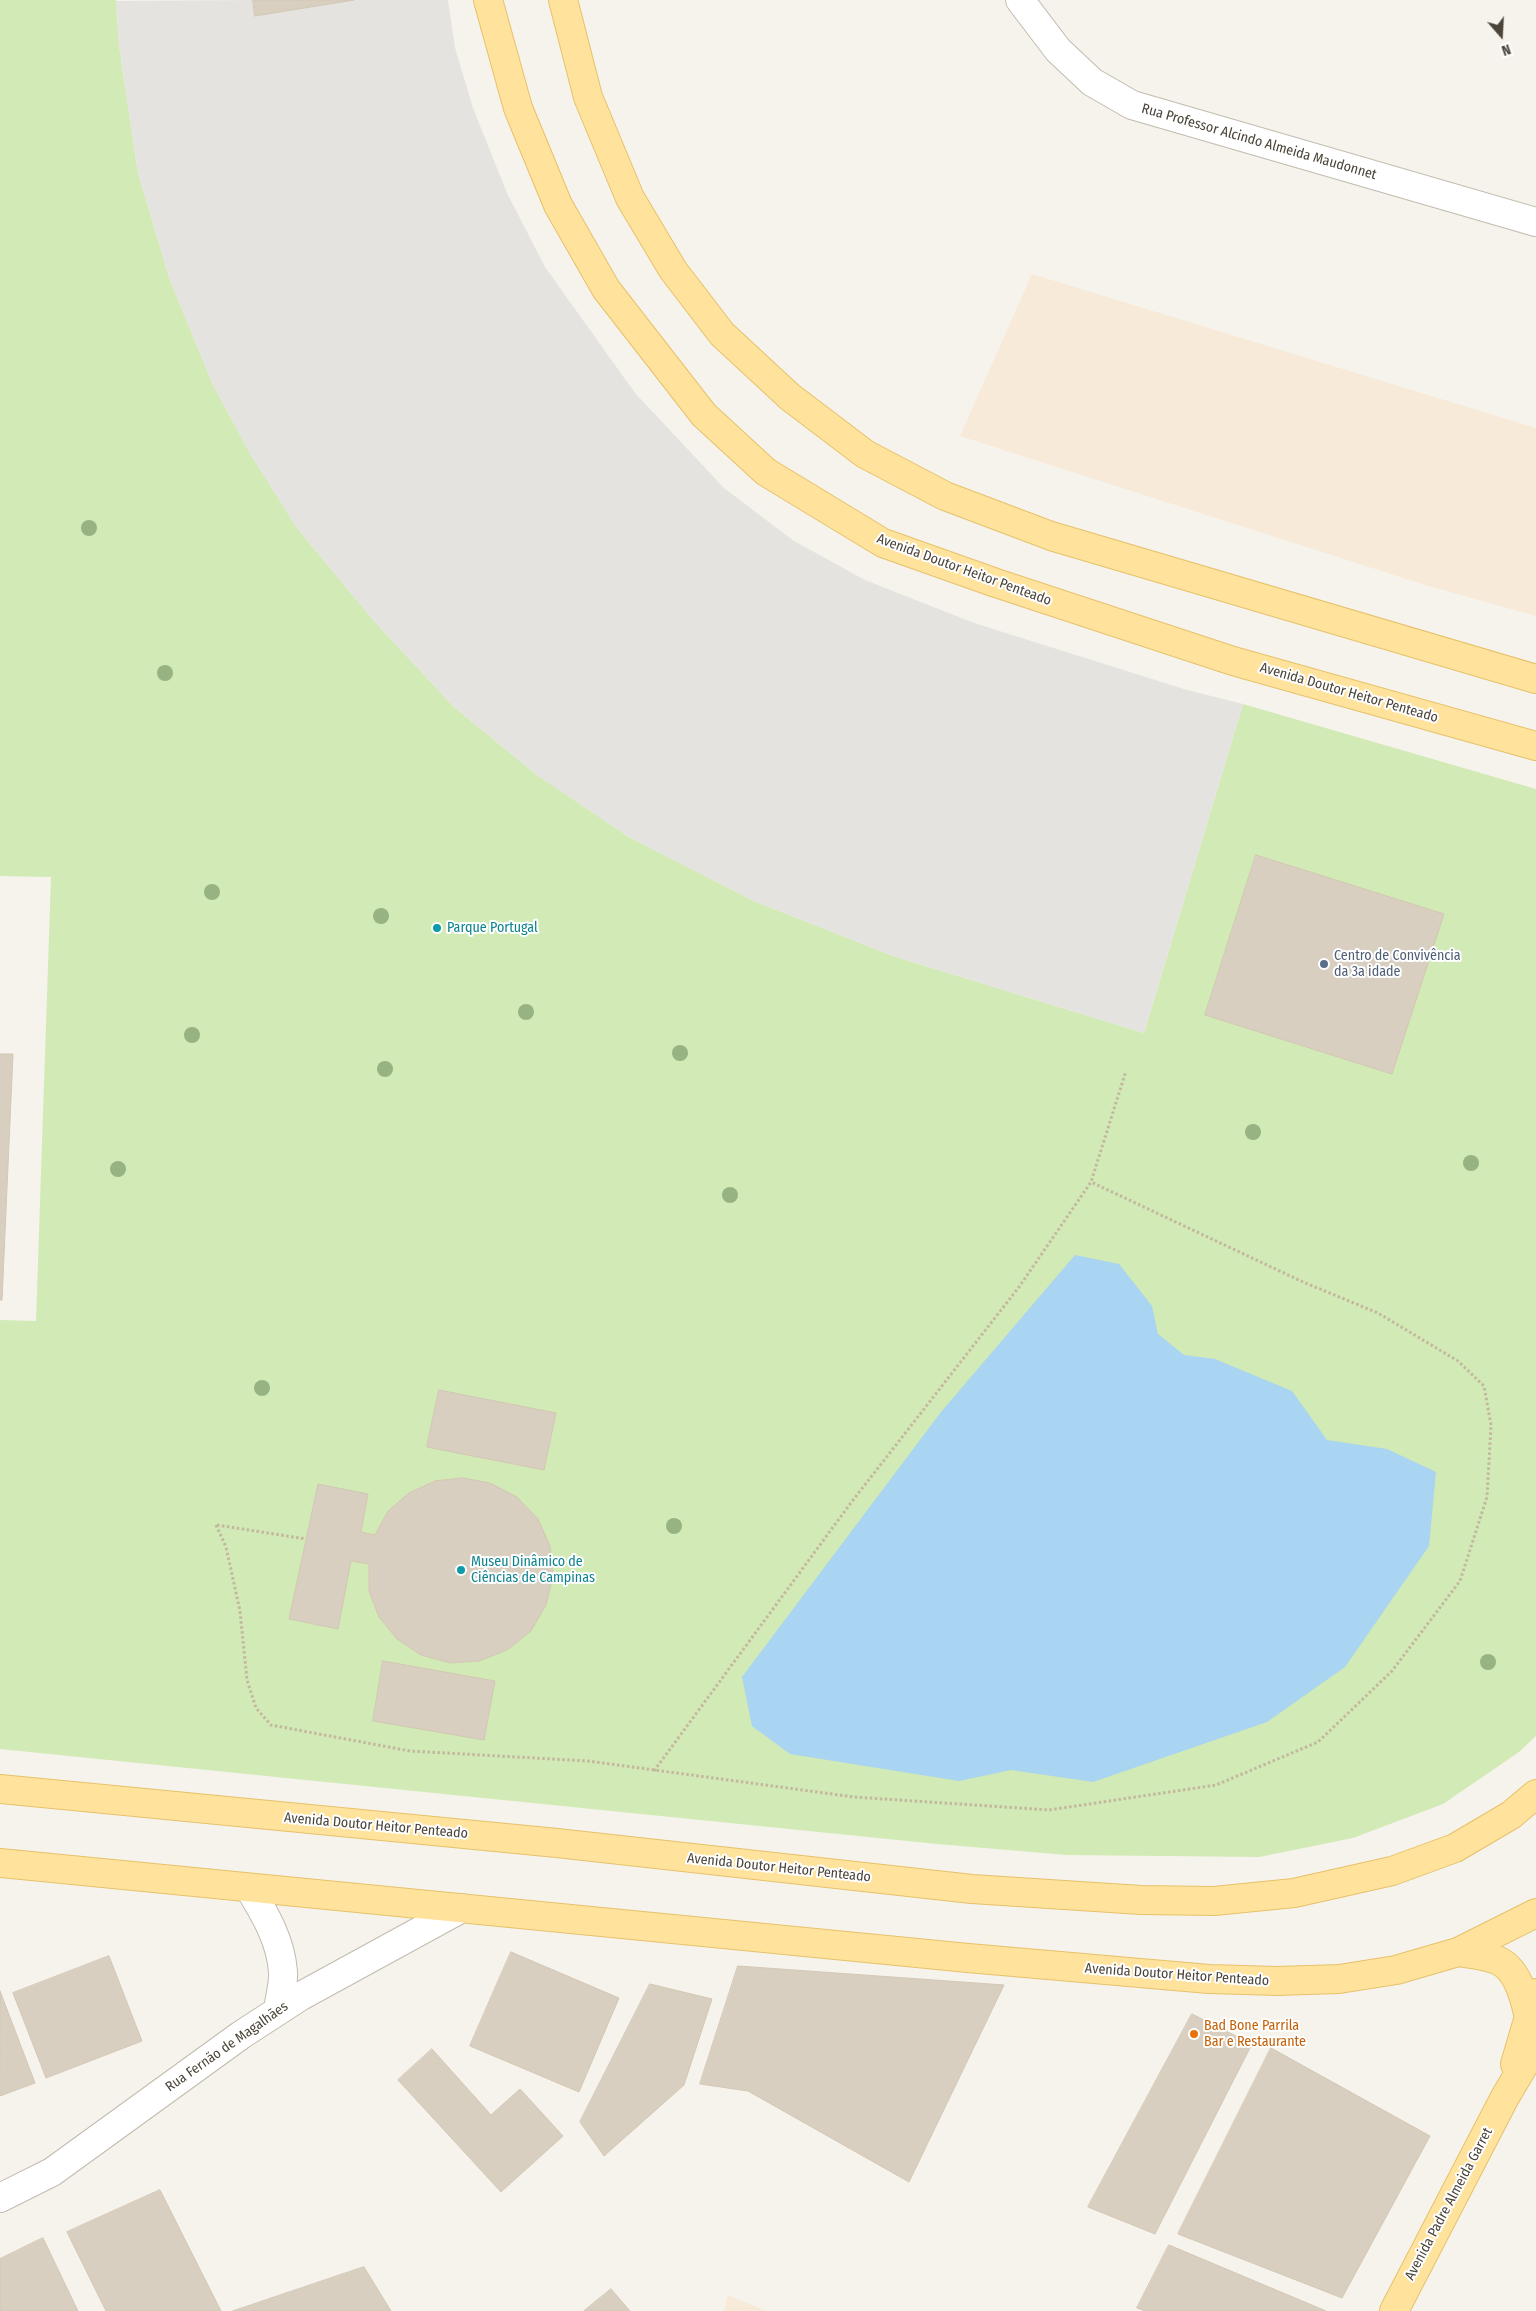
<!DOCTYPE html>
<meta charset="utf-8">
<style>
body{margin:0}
#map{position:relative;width:1536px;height:2311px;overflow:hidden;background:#f6f3ec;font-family:"Fira Sans Condensed",sans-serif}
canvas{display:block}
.north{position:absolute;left:1476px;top:10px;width:50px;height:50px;-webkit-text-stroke:4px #fff;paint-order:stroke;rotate:161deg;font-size:14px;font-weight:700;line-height:20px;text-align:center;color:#4b4439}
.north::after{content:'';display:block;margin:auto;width:18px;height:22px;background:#4b4439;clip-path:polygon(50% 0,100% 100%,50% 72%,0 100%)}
</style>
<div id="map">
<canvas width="1536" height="2311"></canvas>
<div class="north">N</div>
</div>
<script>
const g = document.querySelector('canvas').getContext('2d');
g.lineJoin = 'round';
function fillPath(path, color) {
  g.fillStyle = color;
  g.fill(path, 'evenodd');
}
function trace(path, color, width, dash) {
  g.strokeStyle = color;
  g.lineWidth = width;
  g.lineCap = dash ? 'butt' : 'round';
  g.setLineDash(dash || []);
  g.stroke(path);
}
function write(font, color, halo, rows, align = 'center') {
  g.font = font + ' "Fira Sans Condensed",sans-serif';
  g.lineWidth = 4;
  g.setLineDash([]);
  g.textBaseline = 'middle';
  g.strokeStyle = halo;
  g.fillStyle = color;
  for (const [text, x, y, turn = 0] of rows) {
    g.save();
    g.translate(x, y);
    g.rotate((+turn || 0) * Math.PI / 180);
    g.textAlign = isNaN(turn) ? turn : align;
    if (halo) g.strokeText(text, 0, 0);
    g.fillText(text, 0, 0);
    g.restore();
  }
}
fillPath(new Path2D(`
 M1032,274L1536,428V616L1425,585L960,436Z
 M728,2295L766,2311H724Z`), '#f7ead8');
fillPath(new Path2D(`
 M0,0H116L119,45L138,173L170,280L213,385L251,455L297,528L374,621L454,707L537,775L629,837L754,901L893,956L1144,1033L1243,704L1536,789V1736L1519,1752L1443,1804L1353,1838L1259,1857L1067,1855L937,1844L0,1749V1320L36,1321L51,877L0,876Z`), '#d2eab5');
fillPath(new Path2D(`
 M253,0L255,16L354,0H448L455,48L473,108L507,193L545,267L635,393L724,488L794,541L865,580L974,623L1187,690L1243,704L1144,1033L893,956L754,901L629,837L537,775L454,707L374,621L297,528L251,455L213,385L170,280L138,173L119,45L116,1Z`), '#e5e3e0');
fillPath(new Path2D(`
 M1075,1255L1119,1264L1152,1306L1158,1334L1184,1355L1215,1359L1292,1391L1327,1440L1387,1449L1436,1472L1429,1546L1345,1667L1267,1722L1093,1782L1011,1770L959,1781L790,1754L752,1726L742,1677L941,1412Z`), '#a9d4f2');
const building = new Path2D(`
 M253,0H354L255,16Z
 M1256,855L1444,914L1392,1074L1205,1015Z
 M0,1054H13L2,1300H0Z
 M439,1390L556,1413L544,1470L427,1447Z
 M463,1478L490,1483L517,1497L538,1519L550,1546L553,1576L546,1605L531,1631L507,1650L479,1661L450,1663L421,1655L397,1639L379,1617L369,1591V1564L351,1561L338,1629L289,1619L318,1484L368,1494L361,1532L375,1535L388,1511L409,1493L435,1481Z
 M383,1661L495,1681L484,1740L373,1721Z
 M511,1952L619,1998L579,2092L470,2046Z
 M109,1956L142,2041L46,2078L13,1993Z
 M738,1966L1004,1985L909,2182L748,2091L700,2084Z
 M650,1984L712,1999L684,2085L604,2156L580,2122Z
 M0,1991L35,2083L0,2096Z
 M1192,2014L1252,2044L1155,2234L1088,2207Z
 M1271,2048L1430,2136L1342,2298L1178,2234Z
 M432,2049L491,2115L520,2089L563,2136L501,2192L398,2080Z
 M160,2190L221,2311H106L67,2232Z
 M43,2238L78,2311H0V2259Z
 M1169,2245L1326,2311H1145L1137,2308Z
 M364,2267L391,2311H233Z
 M611,2289L630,2311H584Z`);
fillPath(building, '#d8cfc1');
trace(building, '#d3c7b4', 1);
const minor = new Path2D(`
 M1020,0L1058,50L1092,82L1132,105L1536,222
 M249,1888C265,1914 281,1941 283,1972C284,1984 279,1999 278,2011
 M0,2198L52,2172L241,2035L301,1996L462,1908`);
const major = new Path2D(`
 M488,0L518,108L558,205L606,289L704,415L766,472L883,543L996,583L1233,661L1536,746
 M563,0L588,97L630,198L673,270L722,334L790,397L865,454L945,496L1051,536L1536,679
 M0,1789L557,1843L972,1889L1141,1900L1214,1901L1294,1893L1392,1871L1455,1848L1511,1815L1536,1794
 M0,1863L968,1958L1209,1979L1277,1981L1339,1979L1396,1970L1458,1952L1536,1913
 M1458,1952C1470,1954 1485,1955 1497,1960C1518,1969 1524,1997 1529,2017
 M1515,2064L1536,1993
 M1394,2311L1505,2097L1536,2045`);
trace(minor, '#c2bbae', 30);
trace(major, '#e6c16a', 30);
trace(new Path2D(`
 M216,1525L226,1547L240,1611L247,1680L256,1708L271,1725L410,1751L588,1761L854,1797L1049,1810L1216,1785L1318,1742L1392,1671L1460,1581L1487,1497L1491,1425L1484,1386L1458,1361L1378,1313L1303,1282L1091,1182
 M217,1525L306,1539
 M654,1771L850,1504L1019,1287L1091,1182L1126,1071`), '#c4b79f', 3, [2.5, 2.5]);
trace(minor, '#fff', 28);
trace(major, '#ffe39c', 28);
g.fillStyle = '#97b381';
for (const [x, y] of [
 [89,528],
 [165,673],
 [212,892],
 [381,916],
 [526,1012],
 [192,1035],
 [680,1053],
 [385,1069],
 [1253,1132],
 [1471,1163],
 [118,1169],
 [730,1195],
 [262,1388],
 [674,1526],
 [1488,1662]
]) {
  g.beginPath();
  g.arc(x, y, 8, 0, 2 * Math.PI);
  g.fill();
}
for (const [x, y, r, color] of [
 [437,928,5,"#0f9aa8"],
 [1324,964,5,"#5c6f8a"],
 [461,1570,5,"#0f9aa8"],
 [1194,2034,5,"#e8710a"]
]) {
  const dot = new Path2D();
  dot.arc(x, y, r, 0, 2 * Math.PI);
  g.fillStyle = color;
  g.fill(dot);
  trace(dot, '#fff', 2);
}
write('14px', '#4b4439', '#fff', [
 ["Rua Professor Alcindo Almeida Maudonnet",1259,142,16],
 ["Avenida Doutor Heitor Penteado",964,570,20],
 ["Avenida Doutor Heitor Penteado",1349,693,16],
 ["Avenida Doutor Heitor Penteado",376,1826,5],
 ["Avenida Doutor Heitor Penteado",779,1868,6],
 ["Avenida Doutor Heitor Penteado",1177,1975,4],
 ["Rua Fernão de Magalhães",227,2047,-35],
 ["Avenida Padre Almeida Garret",1449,2204,-62]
]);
write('14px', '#0d838f', '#fff', [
 ["Parque Portugal",447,928],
 ["Museu Dinâmico de",471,1562],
 ["Ciências de Campinas",471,1578]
], 'left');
write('14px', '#4e5e75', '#fff', [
 ["Centro de Convivência",1334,956],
 ["da 3a idade",1334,972]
], 'left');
write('14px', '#c56008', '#fff', [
 ["Bad Bone Parrila",1204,2026],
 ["Bar e Restaurante",1204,2042]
], 'left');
</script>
